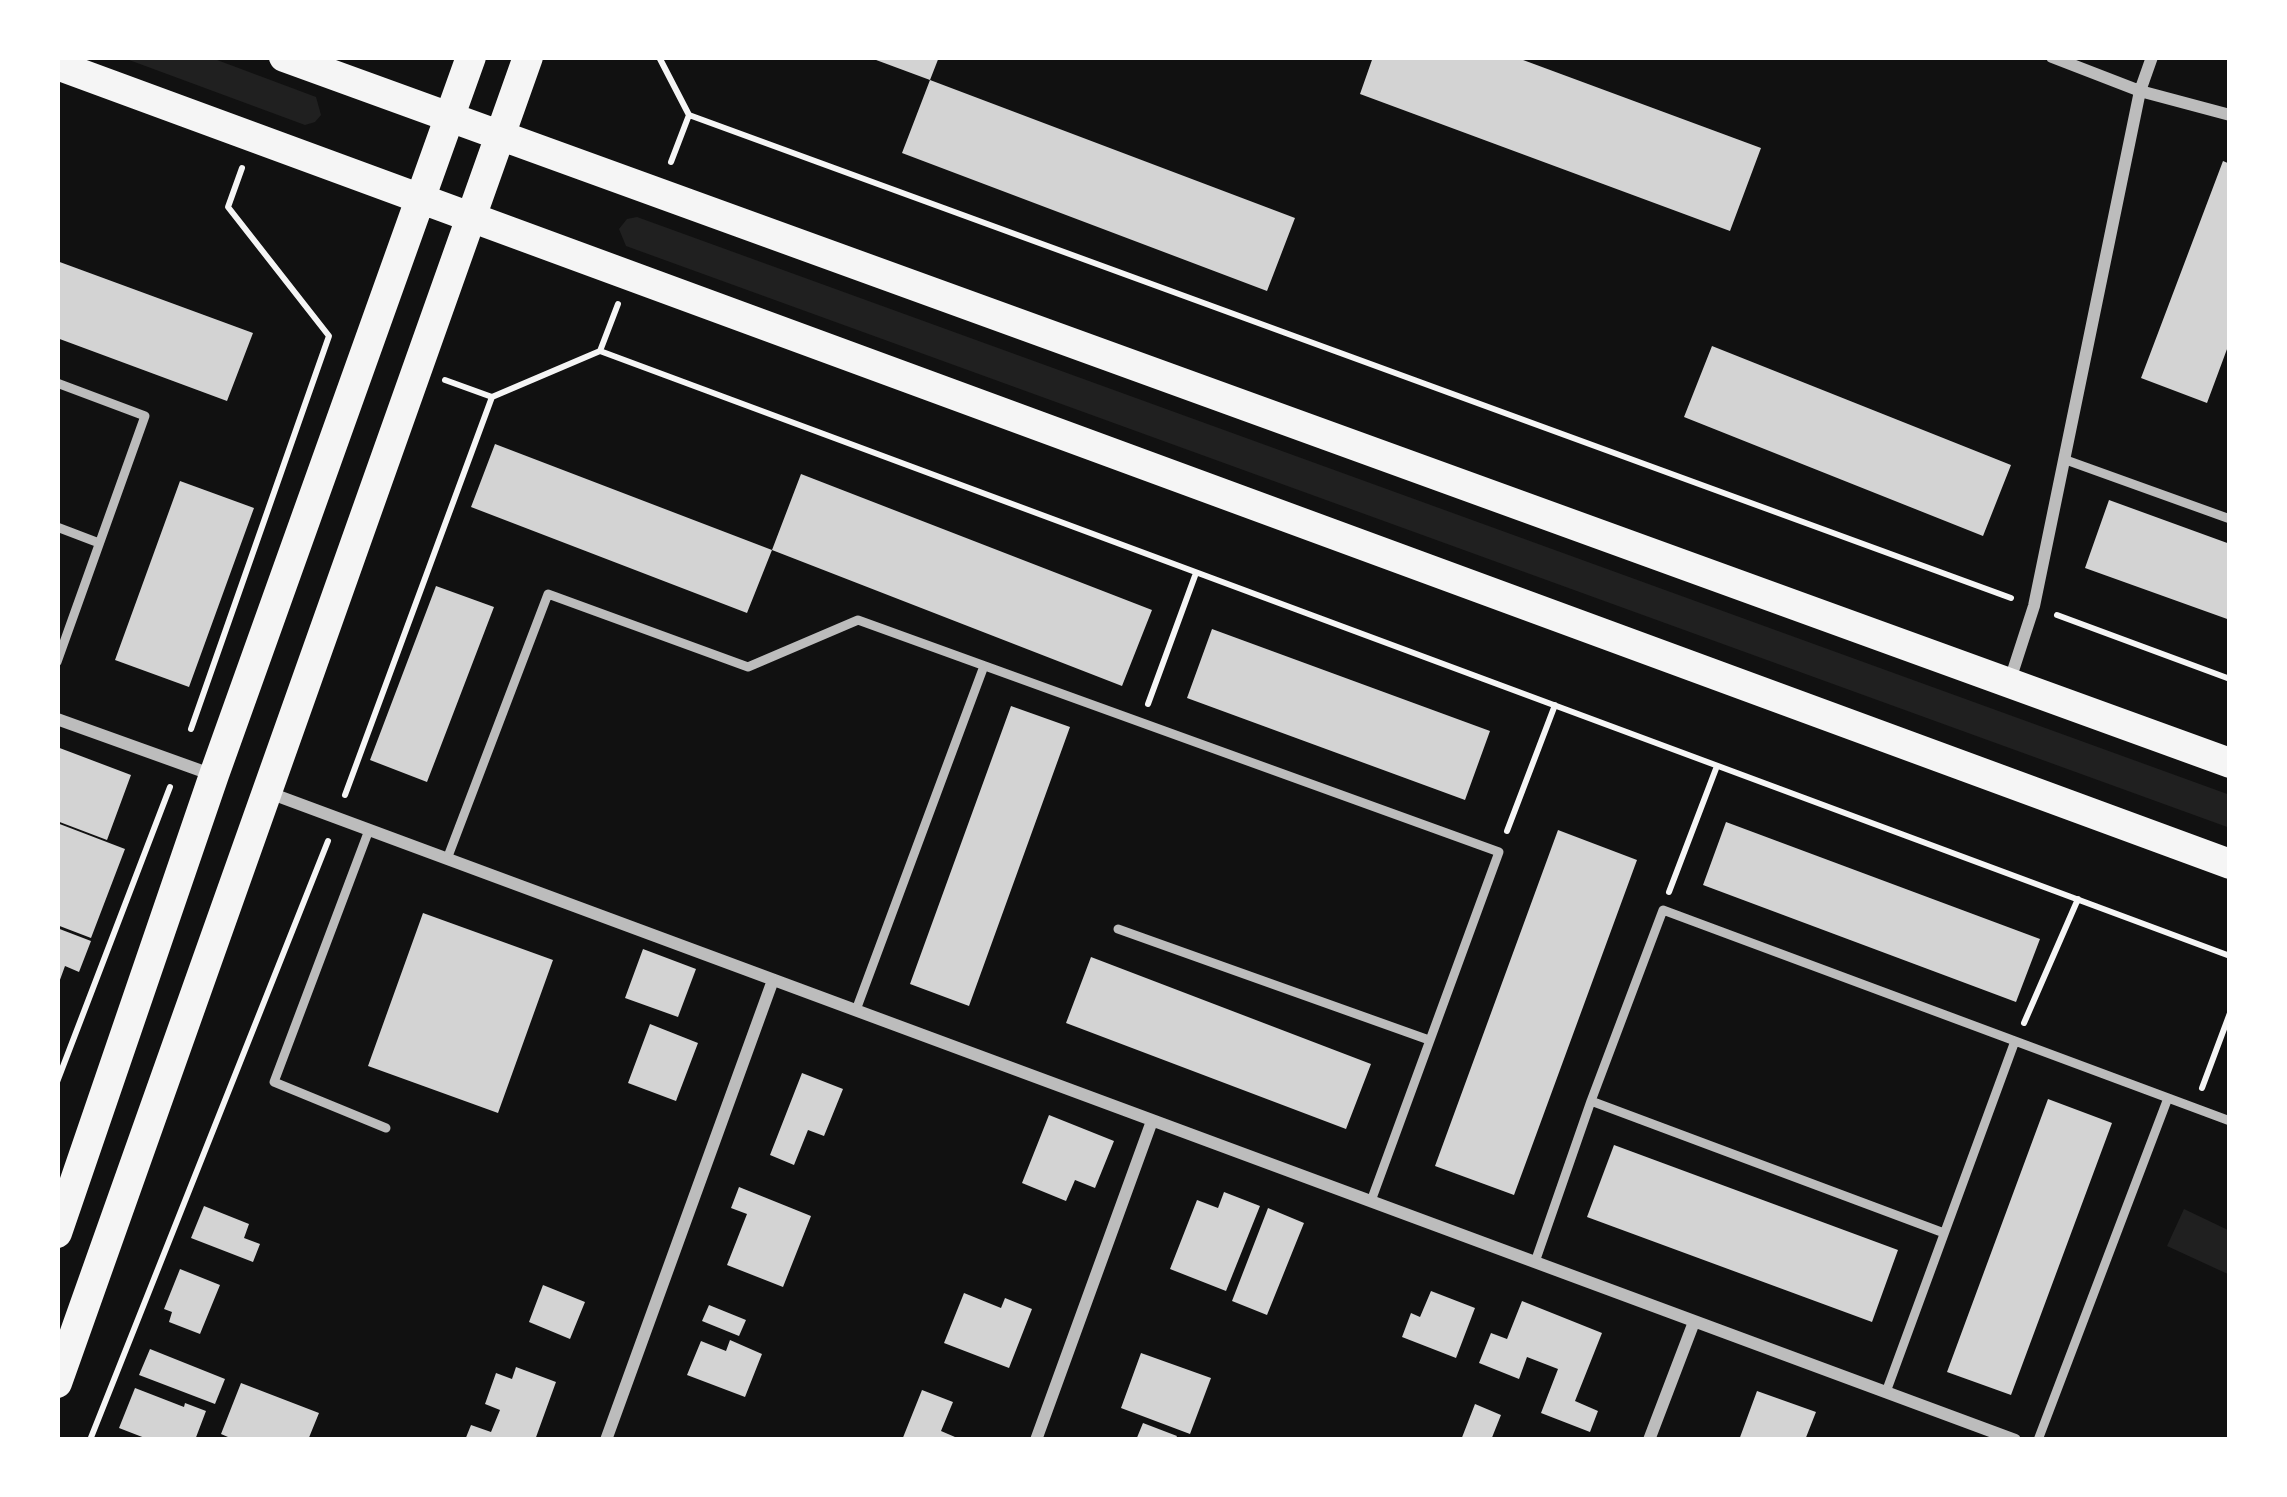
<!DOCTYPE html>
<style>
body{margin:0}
#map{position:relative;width:2287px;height:1497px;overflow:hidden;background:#111;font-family:"Open Sans",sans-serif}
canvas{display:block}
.frame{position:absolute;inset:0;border:60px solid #fff;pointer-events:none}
</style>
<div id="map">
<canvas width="2287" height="1497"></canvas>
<div class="frame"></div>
</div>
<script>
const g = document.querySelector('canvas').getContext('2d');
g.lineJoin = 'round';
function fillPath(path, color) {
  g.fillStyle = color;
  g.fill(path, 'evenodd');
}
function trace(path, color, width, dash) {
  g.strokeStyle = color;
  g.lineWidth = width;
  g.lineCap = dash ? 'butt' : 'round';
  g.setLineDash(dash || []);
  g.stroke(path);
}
fillPath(new Path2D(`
 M121,57H209L316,97L321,115L315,122L305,125Z
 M637,217L2230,795V828L626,246L619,229L627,219Z
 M2184,1209L2230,1231V1275L2167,1246Z`), '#202020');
fillPath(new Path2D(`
 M868,57H939L930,80Z
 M1373,57H1515L1761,148L1730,231L1360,94Z
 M930,80L1295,218L1267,291L902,153Z
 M2223,161L2230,164V341L2207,403L2141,378Z
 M57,261L253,333L227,401L57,338Z
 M1712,346L2011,465L1983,536L1684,417Z
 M495,444L772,550L801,474L1152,610L1122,686L772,550L747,613L471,507Z
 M180,481L254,508L189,687L115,660Z
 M2109,500L2230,544V620L2085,568Z
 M436,586L494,607L427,782L370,760Z
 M1212,629L1490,731L1465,800L1187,698Z
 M1011,706L1070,727L969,1006L910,984Z
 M57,747L131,775L107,840L57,821Z
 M1726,822L2040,939L2016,1002L1703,885Z
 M57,823L125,849L91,938L57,925Z
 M1558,830L1637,860L1514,1195L1435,1166Z
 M423,913L553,960L498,1113L368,1066Z
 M57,928L91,941L79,972L65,966L57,988Z
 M643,949L696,969L678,1017L625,998Z
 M1091,957L1371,1064L1346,1129L1066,1023Z
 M650,1024L698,1043L676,1101L628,1083Z
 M802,1073L843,1089L824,1136L808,1130L794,1165L770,1155Z
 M2048,1099L2112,1123L2011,1395L1947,1372Z
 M1049,1115L1114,1141L1095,1188L1075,1180L1066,1201L1022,1183Z
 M1614,1145L1898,1250L1872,1322L1587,1217Z
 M739,1187L811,1216L783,1287L727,1265L747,1214L731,1208Z
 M1224,1192L1260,1206L1226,1291L1170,1269L1197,1200L1218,1208Z
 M204,1206L249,1224L244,1238L260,1244L253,1262L191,1238Z
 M1268,1208L1304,1223L1267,1315L1232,1301Z
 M180,1269L220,1285L200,1334L169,1322L172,1312L164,1309Z
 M543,1285L585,1302L570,1339L529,1322Z
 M1431,1291L1475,1308L1456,1358L1402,1337L1411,1313L1420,1317Z
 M964,1293L1001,1308L1005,1298L1032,1309L1009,1368L944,1343Z
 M1522,1301L1602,1333L1575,1401L1598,1411L1590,1432L1541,1413L1558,1369L1527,1357L1519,1379L1479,1363L1491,1333L1507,1339Z
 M709,1305L746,1320L739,1336L702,1321Z
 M730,1340L762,1354L745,1397L687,1375L701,1341L726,1351Z
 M150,1349L225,1379L215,1404L139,1375Z
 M1141,1353L1211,1378L1190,1434L1121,1408Z
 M516,1367L556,1382L535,1440H465L471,1425L491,1432L500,1410L485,1404L496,1373L512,1379Z
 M241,1383L319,1413L308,1440H235L221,1434Z
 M135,1388L184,1407L185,1403L206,1411L195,1440L173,1437L150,1440L119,1428Z
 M922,1390L953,1402L941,1431L962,1440H902Z
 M1757,1391L1816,1412L1805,1440H1739Z
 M1475,1404L1501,1415L1491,1440H1461Z
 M1143,1423L1177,1436L1175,1440H1136Z`), '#d3d3d3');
trace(new Path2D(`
 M659,57L689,115L2011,598
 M671,162L689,115
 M600,351L2230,956
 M445,380L492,397
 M2057,615L2230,679
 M1148,704L1196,573
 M191,729L329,336L228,207L242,168
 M345,795L492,397L600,351L618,304
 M1507,831L1555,705
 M1669,892L1717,766
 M2024,1023L2078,899
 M57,1082L170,787
 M2202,1088L2230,1013
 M90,1440L328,841`), '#f5f5f5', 6);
trace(new Path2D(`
 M57,383L145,416L57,662
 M2066,460L2230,519
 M57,527L99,543
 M369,830L274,1082L386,1128
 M447,859L548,594L748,667L858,620L1499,852L1371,1201
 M1118,929L1429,1040
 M856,1010L984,666
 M1944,1233L1591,1101L1663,910L2230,1121
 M1535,1262L1591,1101
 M1886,1392L2015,1041
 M2038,1440L2168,1098`), '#bcbcbc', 9);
trace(new Path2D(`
 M2052,57L2140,91L2230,115
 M2010,680L2034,606L2140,91L2152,57
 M57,719L213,775
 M267,792L2015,1440
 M606,1440L773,980
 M1036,1440L1152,1121
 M1649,1440L1694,1322`), '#bcbcbc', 12);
trace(new Path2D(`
 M284,57L2230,763
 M57,65L2230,864
 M57,1233L214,775L471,57
 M57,1383L528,57`), '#f5f5f5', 30);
</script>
